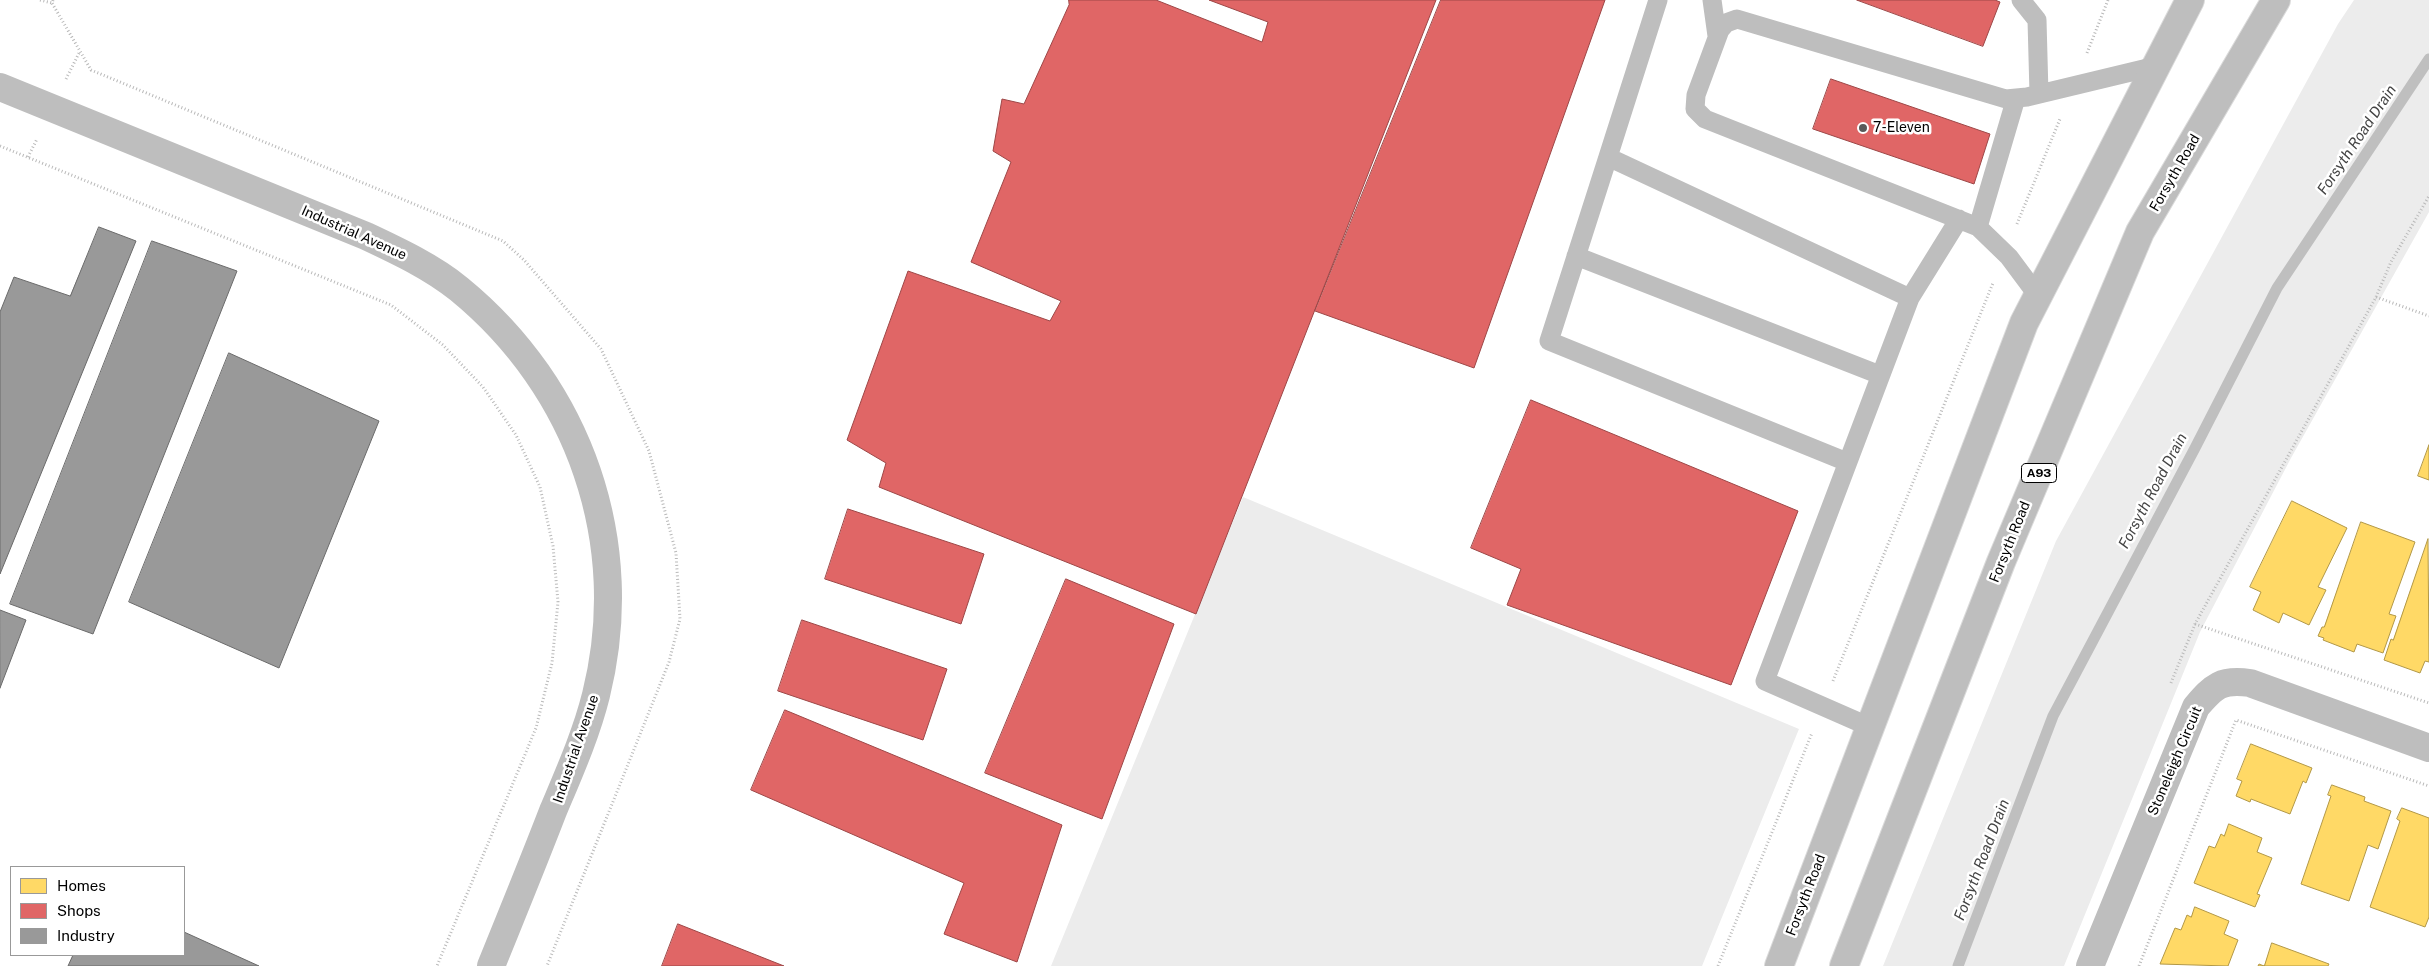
<!DOCTYPE html>
<style>
body{margin:0}
#map{position:relative;width:2429px;height:966px;overflow:hidden;background:#fff;font-family:"Public Sans",sans-serif}
canvas{display:block}
.legend{position:absolute;left:10px;top:866px;width:175px;height:90px;box-sizing:border-box;background:#fff;border:1px solid #999;margin:0;padding:6px 9px;list-style:none;font-size:15px;color:#000}
.legend li{display:flex;align-items:center;gap:10px;height:25px}
.legend b{width:25px;border:1px solid #999}
</style>
<div id="map">
<canvas width="2429" height="966"></canvas>
<ul class="legend">
<li><b style="height:14px;background:#ffd966"></b>Homes</li>
<li><b style="height:14px;background:#e06666"></b>Shops</li>
<li><b style="height:14px;background:#999"></b>Industry</li>
</ul>
</div>
<script>
const g = document.querySelector('canvas').getContext('2d');
g.lineJoin = 'round';
function fillPath(path, color) {
  g.fillStyle = color;
  g.fill(path, 'evenodd');
}
function trace(path, color, width, dash) {
  g.strokeStyle = color;
  g.lineWidth = width;
  g.lineCap = dash ? 'butt' : 'round';
  g.setLineDash(dash || []);
  g.stroke(path);
}
function write(font, color, halo, rows, align = 'center') {
  g.font = font + ' "Public Sans",sans-serif';
  g.lineWidth = 5;
  g.setLineDash([]);
  g.textBaseline = 'middle';
  g.strokeStyle = halo;
  g.fillStyle = color;
  for (const [text, x, y, turn = 0] of rows) {
    g.save();
    g.translate(x, y);
    g.rotate((+turn || 0) * Math.PI / 180);
    g.textAlign = isNaN(turn) ? turn : align;
    if (halo) g.strokeText(text, 0, 0);
    g.fillText(text, 0, 0);
    g.restore();
  }
}
fillPath(new Path2D(`
 M2354,0H2429V212L2291,458L2200,632L2064,966H1883L2056,541L2338,24Z
 M1243,497L1799,729L1702,966H1051Z`), '#ececec');
const homes = new Path2D(`
 M2429,445V480L2418,476Z
 M2292,501L2347,528L2318,587L2326,590L2309,625L2283,613L2279,623L2253,610L2261,592L2250,587Z
 M2361,522L2415,542L2389,614L2396,616L2383,653L2357,644L2354,652L2323,640L2324,638L2318,636L2322,627H2324Z
 M2428,539L2429,662L2425,661L2420,673L2384,660L2391,639L2393,640Z
 M2251,744L2312,768L2306,783L2303,781L2290,814L2251,799L2250,802L2236,796L2242,781L2237,779Z
 M2332,785L2365,797L2364,801L2391,811L2378,849L2368,845L2349,901L2301,884L2331,796L2328,795Z
 M2402,808L2429,818V917L2425,927L2370,907L2400,821L2397,819Z
 M2229,824L2262,838L2257,852L2272,858L2257,894L2260,895L2255,907L2194,883L2209,846L2215,848L2221,834L2224,836Z
 M2195,907L2229,921L2224,934L2238,940L2228,966L2160,964L2175,928L2181,930L2187,915L2191,917Z
 M2272,943L2329,964L2328,966H2258L2259,964L2264,966Z`);
fillPath(homes, '#ffd966');
trace(homes, '#b29847', 1);
const shops = new Path2D(`
 M1069,0H1156L1262,42L1268,22L1209,0H1436L1196,614L879,487L886,463L847,440L908,271L1050,321L1061,301L971,262L1011,162L993,151L1002,99L1024,104L1069,5Z
 M1441,0H1605L1474,368L1315,311Z
 M1857,0H1995L2000,2L1983,46Z
 M1831,79L1990,134L1974,184L1813,129Z
 M1531,400L1798,511L1731,685L1507,605L1521,569L1471,548Z
 M848,509L984,554L961,624L825,579Z
 M1066,579L1174,624L1102,819L985,773Z
 M802,620L947,669L923,740L778,691Z
 M785,710L1062,825L1017,962L944,934L964,883L751,790Z
 M678,924L784,966H662Z`);
fillPath(shops, '#e06666');
trace(shops, '#9d4747', 1);
const industry = new Path2D(`
 M99,227L136,241L0,574V312L14,277L70,296Z
 M152,241L237,271L93,634L10,604Z
 M229,353L379,421L279,668L129,602Z
 M0,610L26,620L0,688Z
 M184,932L259,966H68L73,955H184Z`);
fillPath(industry, '#999');
trace(industry, '#6b6b6b', 1);
trace(new Path2D(`
 M1958,966L2053,716L2195,448L2277,288L2429,59`), '#bfbfbf', 11);
const highway = new Path2D(`
 M1779,966L2024,323L2190,0
 M1844,966L2001,562L2140,232L2276,0`);
trace(highway, '#dbdbdb', 30);
trace(new Path2D(`
 M40,0L52,3
 M53,0L52,3L91,70L503,241L524,260L601,349L649,451L676,553L680,619L669,662L547,966
 M2087,53L2108,0
 M66,79L80,51
 M0,146L391,305L443,345L483,387L516,435L540,487L553,546L558,602L552,663L536,728L437,966
 M28,157L37,139
 M2017,224L2060,119
 M2376,297L2429,316
 M2195,624L2429,703
 M1833,681L1993,283
 M2171,683L2195,624L2376,297L2391,262L2429,196
 M1718,966L1812,733
 M2139,966L2236,720L2429,786`), '#b9b9b9', 3, [1, 2.5]);
trace(new Path2D(`
 M1712,0L1717,36
 M2021,0L2037,20L2039,94
 M1608,157L1658,0
 M1978,227L2016,98
 M1576,256L1880,375
 M2038,296L2009,257L1978,227L1705,119L1695,109L1696,95L1720,30L1726,23L1737,19L2006,99L2027,97L2156,66
 M1910,298L1959,219
 M1847,462L1549,341L1608,157L1910,298L1765,681L1870,727`), '#bebebe', 19);
trace(new Path2D(`
 M0,87L366,236C398,251 432,267 459,289C580,388 634,543 596,695C586,735 569,773 553,811C533,863 512,914 491,966
 M2090,966L2196,707C2214,686 2221,679 2250,683L2429,748`), '#bebebe', 28);
trace(highway, '#bebebe', 28);
for (const [x, y, r, color] of [
 [1863,128,5,"#595959"]
]) {
  const dot = new Path2D();
  dot.arc(x, y, r, 0, 2 * Math.PI);
  g.fillStyle = color;
  g.fill(dot);
  trace(dot, '#fff', 2);
}
for (const [x, y, w] of [
 [2039,473,35]
]) {
  const box = new Path2D();
  box.roundRect(x - w / 2, y - 9.5, w, 19, 4);
  g.fillStyle = '#fff';
  g.fill(box);
  trace(box, '#000', 1);
}
write('bold 12px', '#000', null, [
 ["A93",2039,473]
]);
write('14px', '#000', '#fff', [
 ["7-Eleven",1873,128]
], 'left');
write('14px', '#000', '#fff', [
 ["Forsyth Road",2175,173,-60],
 ["Industrial Avenue",354,233,24],
 ["Forsyth Road",2010,542,-68],
 ["Industrial Avenue",576,749,-71],
 ["Stoneleigh Circuit",2175,761,-67],
 ["Forsyth Road",1806,895,-69]
]);
write('italic 15px', '#444', '#fff', [
 ["Forsyth Road Drain",2357,140,-56],
 ["Forsyth Road Drain",2153,491,-62],
 ["Forsyth Road Drain",1982,860,-69]
]);
</script>
